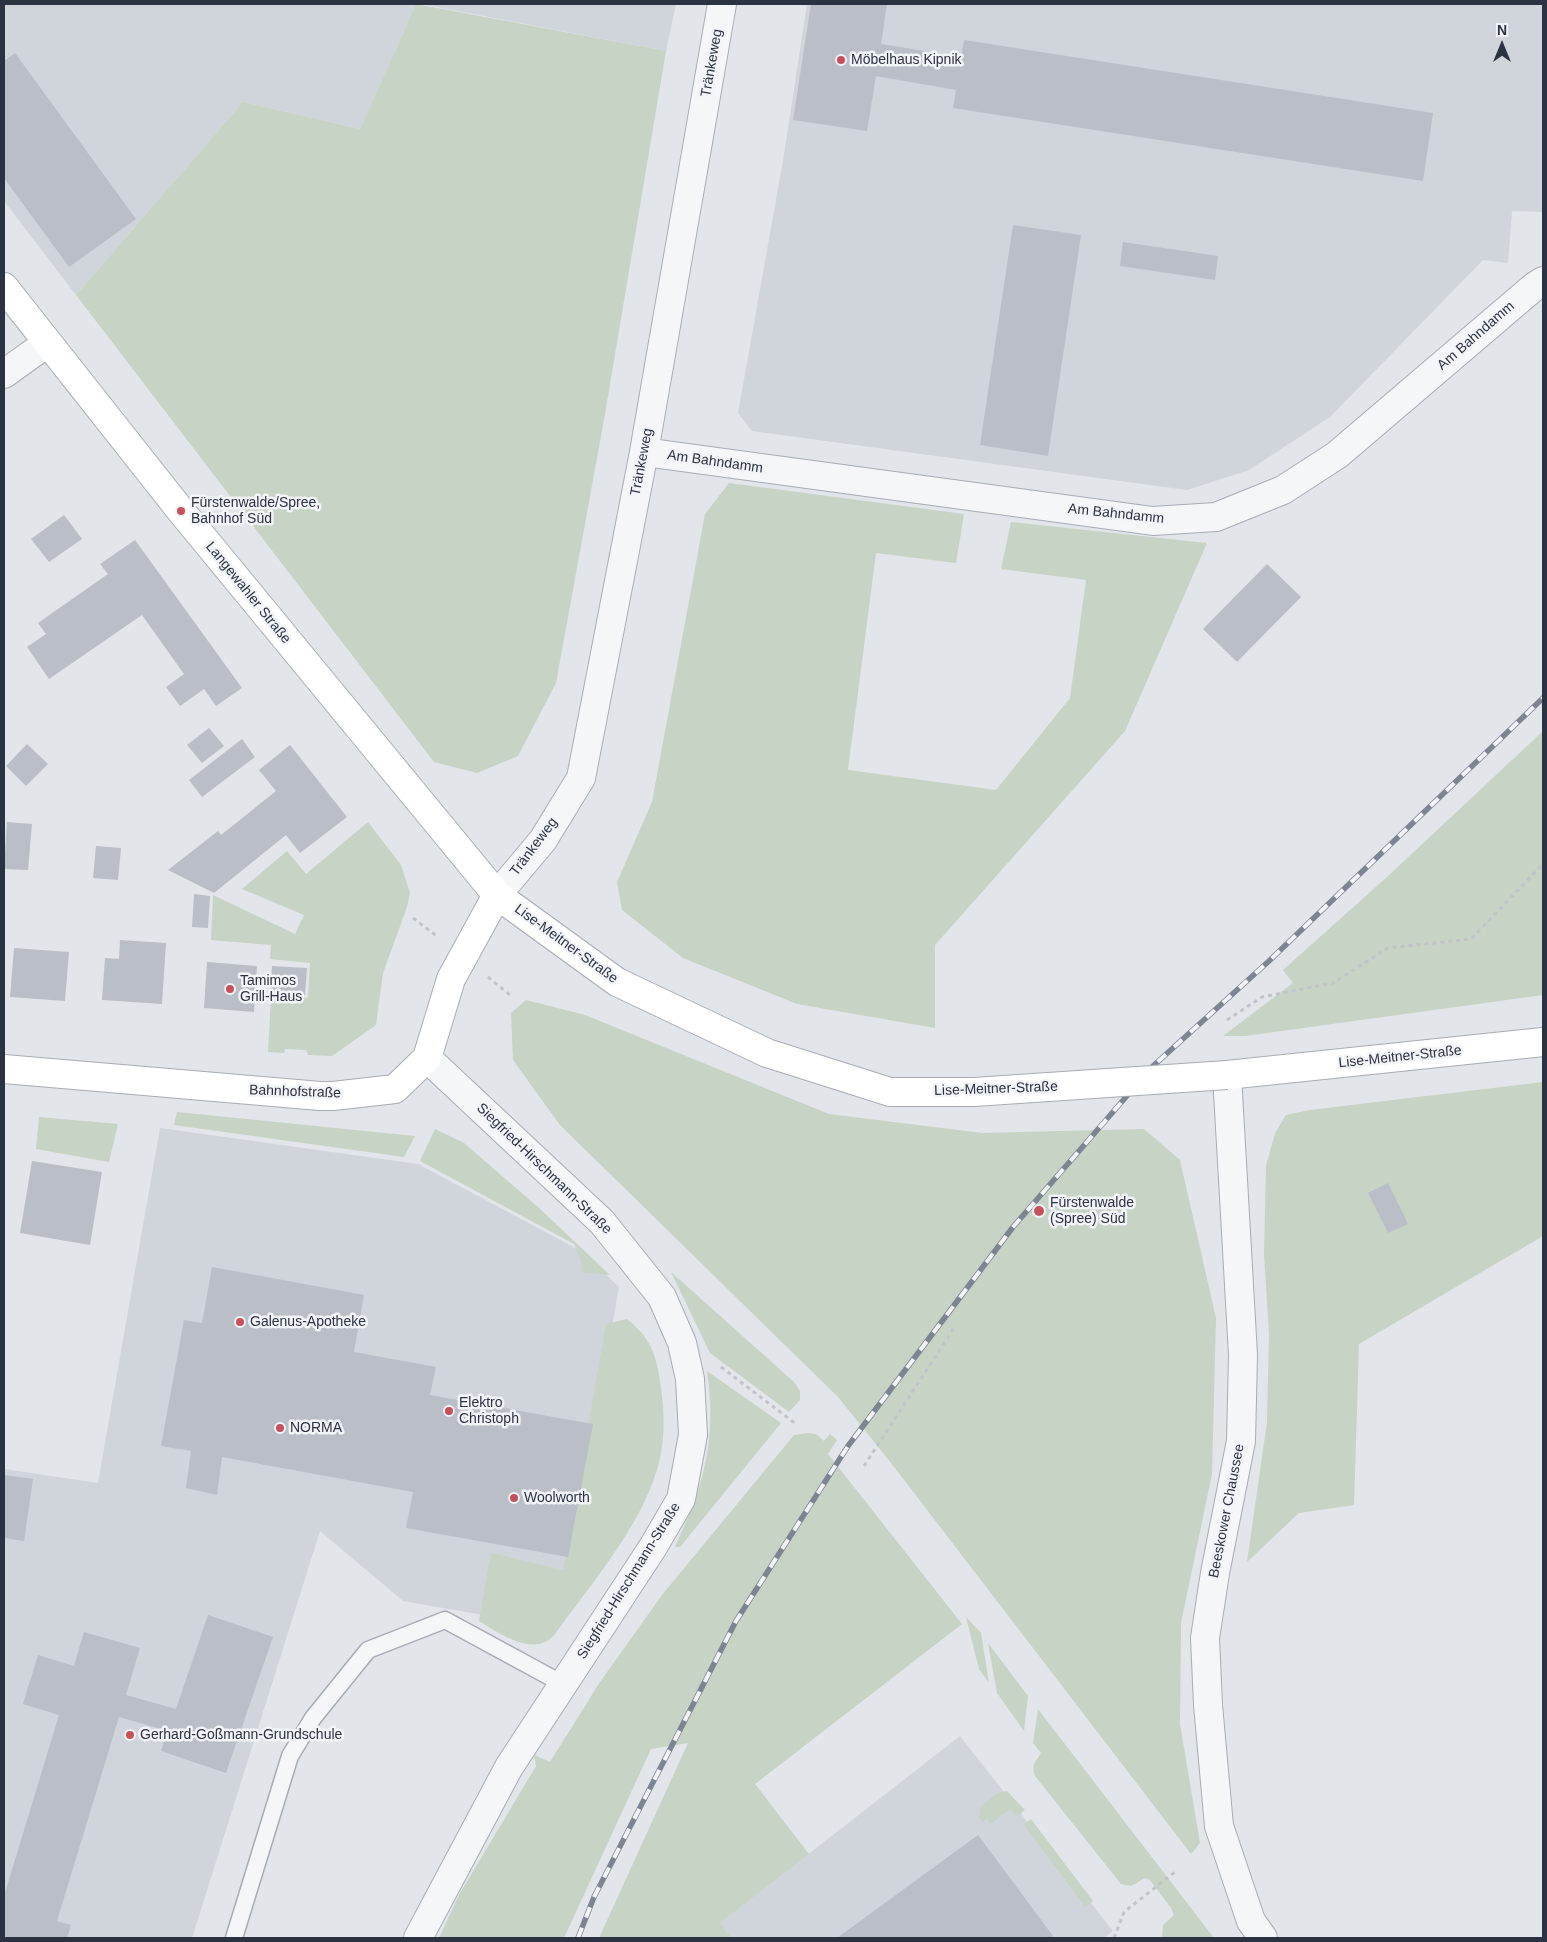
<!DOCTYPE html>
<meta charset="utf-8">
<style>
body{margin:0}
#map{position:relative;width:1547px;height:1942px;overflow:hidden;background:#e2e5ea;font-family:Helvetica,sans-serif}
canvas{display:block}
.frame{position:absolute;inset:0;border:5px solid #2b3241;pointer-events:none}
.north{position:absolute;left:1477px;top:20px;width:50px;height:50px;-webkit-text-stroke:4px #f2f4f7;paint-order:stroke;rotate:0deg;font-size:14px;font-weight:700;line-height:20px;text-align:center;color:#2b3241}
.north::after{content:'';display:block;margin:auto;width:18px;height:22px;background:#2b3241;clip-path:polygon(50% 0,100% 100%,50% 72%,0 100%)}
</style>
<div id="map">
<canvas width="1547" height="1942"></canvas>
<div class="frame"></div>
<div class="north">N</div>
</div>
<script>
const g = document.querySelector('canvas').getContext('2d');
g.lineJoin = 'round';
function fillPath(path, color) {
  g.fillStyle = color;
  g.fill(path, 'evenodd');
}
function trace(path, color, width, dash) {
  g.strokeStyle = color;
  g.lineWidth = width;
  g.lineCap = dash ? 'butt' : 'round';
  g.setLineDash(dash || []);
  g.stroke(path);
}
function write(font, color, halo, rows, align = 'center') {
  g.font = font + ' Helvetica,sans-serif';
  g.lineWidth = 5;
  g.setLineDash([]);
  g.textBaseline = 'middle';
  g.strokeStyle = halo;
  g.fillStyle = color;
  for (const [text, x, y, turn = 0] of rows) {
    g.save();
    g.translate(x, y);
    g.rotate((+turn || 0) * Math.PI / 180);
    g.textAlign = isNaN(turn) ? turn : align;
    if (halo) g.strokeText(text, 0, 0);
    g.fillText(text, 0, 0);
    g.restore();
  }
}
fillPath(new Path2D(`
 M4,4H416L360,129L243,102L76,295L4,201Z
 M421,4H676L666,51Z
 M807,4H1543V212L1512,211L1508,263L1483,260L1330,417L1249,470L1187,490L752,431L738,413L784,155Z
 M160,1128L418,1164L581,1251L619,1287L558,1628L403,1601L320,1531L192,1938H4V1469L98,1483Z
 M960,1736L1113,1931L1104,1938H732L720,1923Z`), '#d0d4db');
fillPath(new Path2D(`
 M416,4L666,51L605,414L556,683L518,756L477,773L434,762L76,295L243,102L360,129Z
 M729,483L964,514L956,563L876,553L848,770L996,790L1070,698L1086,580L1001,569L1011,522L1207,543L1125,731L935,945V1028L797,1004L683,958L622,910L617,882L652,802L705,514Z
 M1543,731V995L1245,1036H1223L1293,983L1283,970L1387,877Z
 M368,822L401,865L410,893L407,907L383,973L376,1025L332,1056L308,1055L306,1050L285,1049L284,1053L268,1052L271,997L308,998L310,963L270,959L271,945L211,940L213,895L295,934L304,915L242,889L287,851L306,874Z
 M526,1000L585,1015L829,1114L982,1133L1144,1129L1180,1160L1216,1318L1212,1474L1181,1623L1180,1724L1200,1843L1191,1854L888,1459L838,1397L560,1125L513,1060L511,1013Z
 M1543,1082V1236L1359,1344L1354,1505L1299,1513L1247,1562L1267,1422L1269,1334L1264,1254L1266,1166L1275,1133L1286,1115L1310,1110Z
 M177,1112L415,1136L404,1157L174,1125Z
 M39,1117L118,1124L109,1162L36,1149Z
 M435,1129L464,1143L539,1208L610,1275L582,1272L581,1260L574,1244L420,1161Z
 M671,1272L794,1382L800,1391V1400L789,1412L710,1353Z
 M627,1319C652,1339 657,1357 661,1388C665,1415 665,1444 657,1470C639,1529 590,1585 555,1634C535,1659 499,1633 479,1621L491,1553L563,1570L606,1324Z
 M707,1371L781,1423L680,1547H675C704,1485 717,1441 707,1371Z
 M809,1433L816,1434L824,1441L830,1434L837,1440L828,1454L962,1624L755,1784L809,1854L720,1923L732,1938H599L688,1743L651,1749L564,1938H439L459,1895L536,1766L534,1755L550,1762L600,1682L662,1595L794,1435Z
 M966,1617L981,1633L989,1683L979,1669Z
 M988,1643L1028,1696L1024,1731L997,1693Z
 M1038,1709L1214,1938H1162L1163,1925L1174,1915L1171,1908L1150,1880L1145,1878L1131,1886L1121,1884L1035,1776C1031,1765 1035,1763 1041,1753L1033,1743Z
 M1007,1791L1025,1810L1017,1816L1010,1809L990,1824L987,1818L983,1822L979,1818L980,1807L998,1793Z
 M1031,1819L1093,1901L1085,1907L1024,1825Z`), '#c7d3c4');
fillPath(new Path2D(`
 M811,4H887L881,44L961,57L964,40L1433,113L1423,181L953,108L956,90L876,76L867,131L793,120Z
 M15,53L136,219L69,267L4,178V61Z
 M1013,225L1081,235L1048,456L980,445Z
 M1123,242L1218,256L1215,280L1120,266Z
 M64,515L82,539L49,562L31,539Z
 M135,540L242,688L216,706L204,689L180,706L166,687L184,674L142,615L49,679L27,647L46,634L38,623L108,574L100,564Z
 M1267,564L1301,597L1237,662L1203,629Z
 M209,728L224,746L202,763L187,745Z
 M242,739L255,757L202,797L189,780Z
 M27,744L48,764L26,786L6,766Z
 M290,745L347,817L300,853L286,835L214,893L168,870L218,831L221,835L276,791L259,770Z
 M7,822L32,824L28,870L4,869Z
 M96,846L121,848L118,880L93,878Z
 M194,894L210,896L208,928L192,927Z
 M120,940L166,943L162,1004L102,1000L105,958L119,959Z
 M14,948L69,952L65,1001L10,997Z
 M207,962L257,966L254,1012L204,1008Z
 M272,966L307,968L305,995L270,994Z
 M32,1161L102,1172L90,1245L20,1233Z
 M1388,1183L1408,1224L1388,1233L1368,1193Z
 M212,1267L364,1295L354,1352L436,1367L430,1395L593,1424L568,1557L406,1528L413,1492L222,1457L217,1495L186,1488L191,1451L161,1446L184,1320L202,1323Z
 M4,1475L33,1479L24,1541L4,1538Z
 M208,1615L273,1637L226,1773L161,1751L168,1731L119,1717L57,1921L71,1925L67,1938H4V1896L59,1715L23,1704L38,1655L74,1666L84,1632L140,1648L126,1695L176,1709Z
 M978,1835L1053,1936L1051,1938H837Z`), '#babec6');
const lane = new Path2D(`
 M234,1938L290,1756L313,1718L368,1650L445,1620L563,1684`);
const street = new Path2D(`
 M4,374L47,343
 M644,452L1153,521L1216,517L1283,490L1337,455L1535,286L1543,281
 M497,895L543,840L581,778L644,452L722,4
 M1227,1075L1243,1355L1241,1441L1215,1573L1205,1638L1208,1705L1219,1826L1251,1921L1263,1938
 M418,1938L509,1767L653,1547L681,1499L693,1435L690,1379L682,1343L662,1297L602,1222L427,1058`);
const secondary = new Path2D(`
 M4,287L181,511L497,895L617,982L767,1053L890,1092H974
 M4,1069L320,1096H333L395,1089L427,1058L451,979L497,895
 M1227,1075L1543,1042`);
trace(lane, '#a7acb4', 19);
trace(street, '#a7acb4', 30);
trace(secondary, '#a7acb4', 30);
trace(new Path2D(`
 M413,918L438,937
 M488,977L510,995
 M1227,1020L1262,997L1333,983L1388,948L1471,939L1543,864
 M721,1367L796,1424
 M864,1466L954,1328
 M1114,1938L1124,1912L1175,1872`), '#c0c3c8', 3, [4, 4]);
trace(lane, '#f5f6f8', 16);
trace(street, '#f5f6f8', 28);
trace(secondary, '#fff', 28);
const rail = new Path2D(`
 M578,1938L594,1897L736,1621L848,1446L1013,1227L1152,1067L1269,961L1543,698`);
trace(rail, '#7d8492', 5.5);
trace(rail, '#f2f4f7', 4, [11]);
const secondaryBridge = new Path2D(`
 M974,1092L1227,1075`);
trace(secondaryBridge, '#a7acb4', 30, []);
trace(secondaryBridge, '#fff', 28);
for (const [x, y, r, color] of [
 [841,60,5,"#c6505d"],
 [181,511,5,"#c6505d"],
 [230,989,5,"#c6505d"],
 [1039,1211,6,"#c6505d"],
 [240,1322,5,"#c6505d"],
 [449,1411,5,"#c6505d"],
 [280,1428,5,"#c6505d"],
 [514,1498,5,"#c6505d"],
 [130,1735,5,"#c6505d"]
]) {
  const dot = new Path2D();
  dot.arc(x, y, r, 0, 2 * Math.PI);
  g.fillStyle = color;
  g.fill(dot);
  trace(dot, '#f2f4f7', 2);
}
write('14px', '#2b3241', '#f2f4f7', [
 ["Möbelhaus Kipnik",851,60],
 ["Fürstenwalde/Spree,",191,503],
 ["Bahnhof Süd",191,519],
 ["Tamimos",240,981],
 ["Grill-Haus",240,997],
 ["Fürstenwalde",1050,1203],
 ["(Spree) Süd",1050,1219],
 ["Galenus-Apotheke",250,1322],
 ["Elektro",459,1403],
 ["Christoph",459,1419],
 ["NORMA",290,1428],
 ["Woolworth",524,1498],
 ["Gerhard-Goßmann-Grundschule",140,1735]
], 'left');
write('14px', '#2b3241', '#f2f4f7', [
 ["Tränkeweg",712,63,-80],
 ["Am Bahndamm",1476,336,-41],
 ["Tränkeweg",642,462,-79],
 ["Am Bahndamm",715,462,8],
 ["Am Bahndamm",1116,514,6],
 ["Langewahler Straße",248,593,51],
 ["Tränkeweg",534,847,-53],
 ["Lise-Meitner-Straße",566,944,36],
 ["Lise-Meitner-Straße",1400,1057,-6],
 ["Lise-Meitner-Straße",996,1089,-2],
 ["Bahnhofstraße",295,1092,2],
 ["Siegfried-Hirschmann-Straße",544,1169,44],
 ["Beeskower Chaussee",1227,1511,-79],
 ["Siegfried-Hirschmann-Straße",629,1581,-58]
]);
</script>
